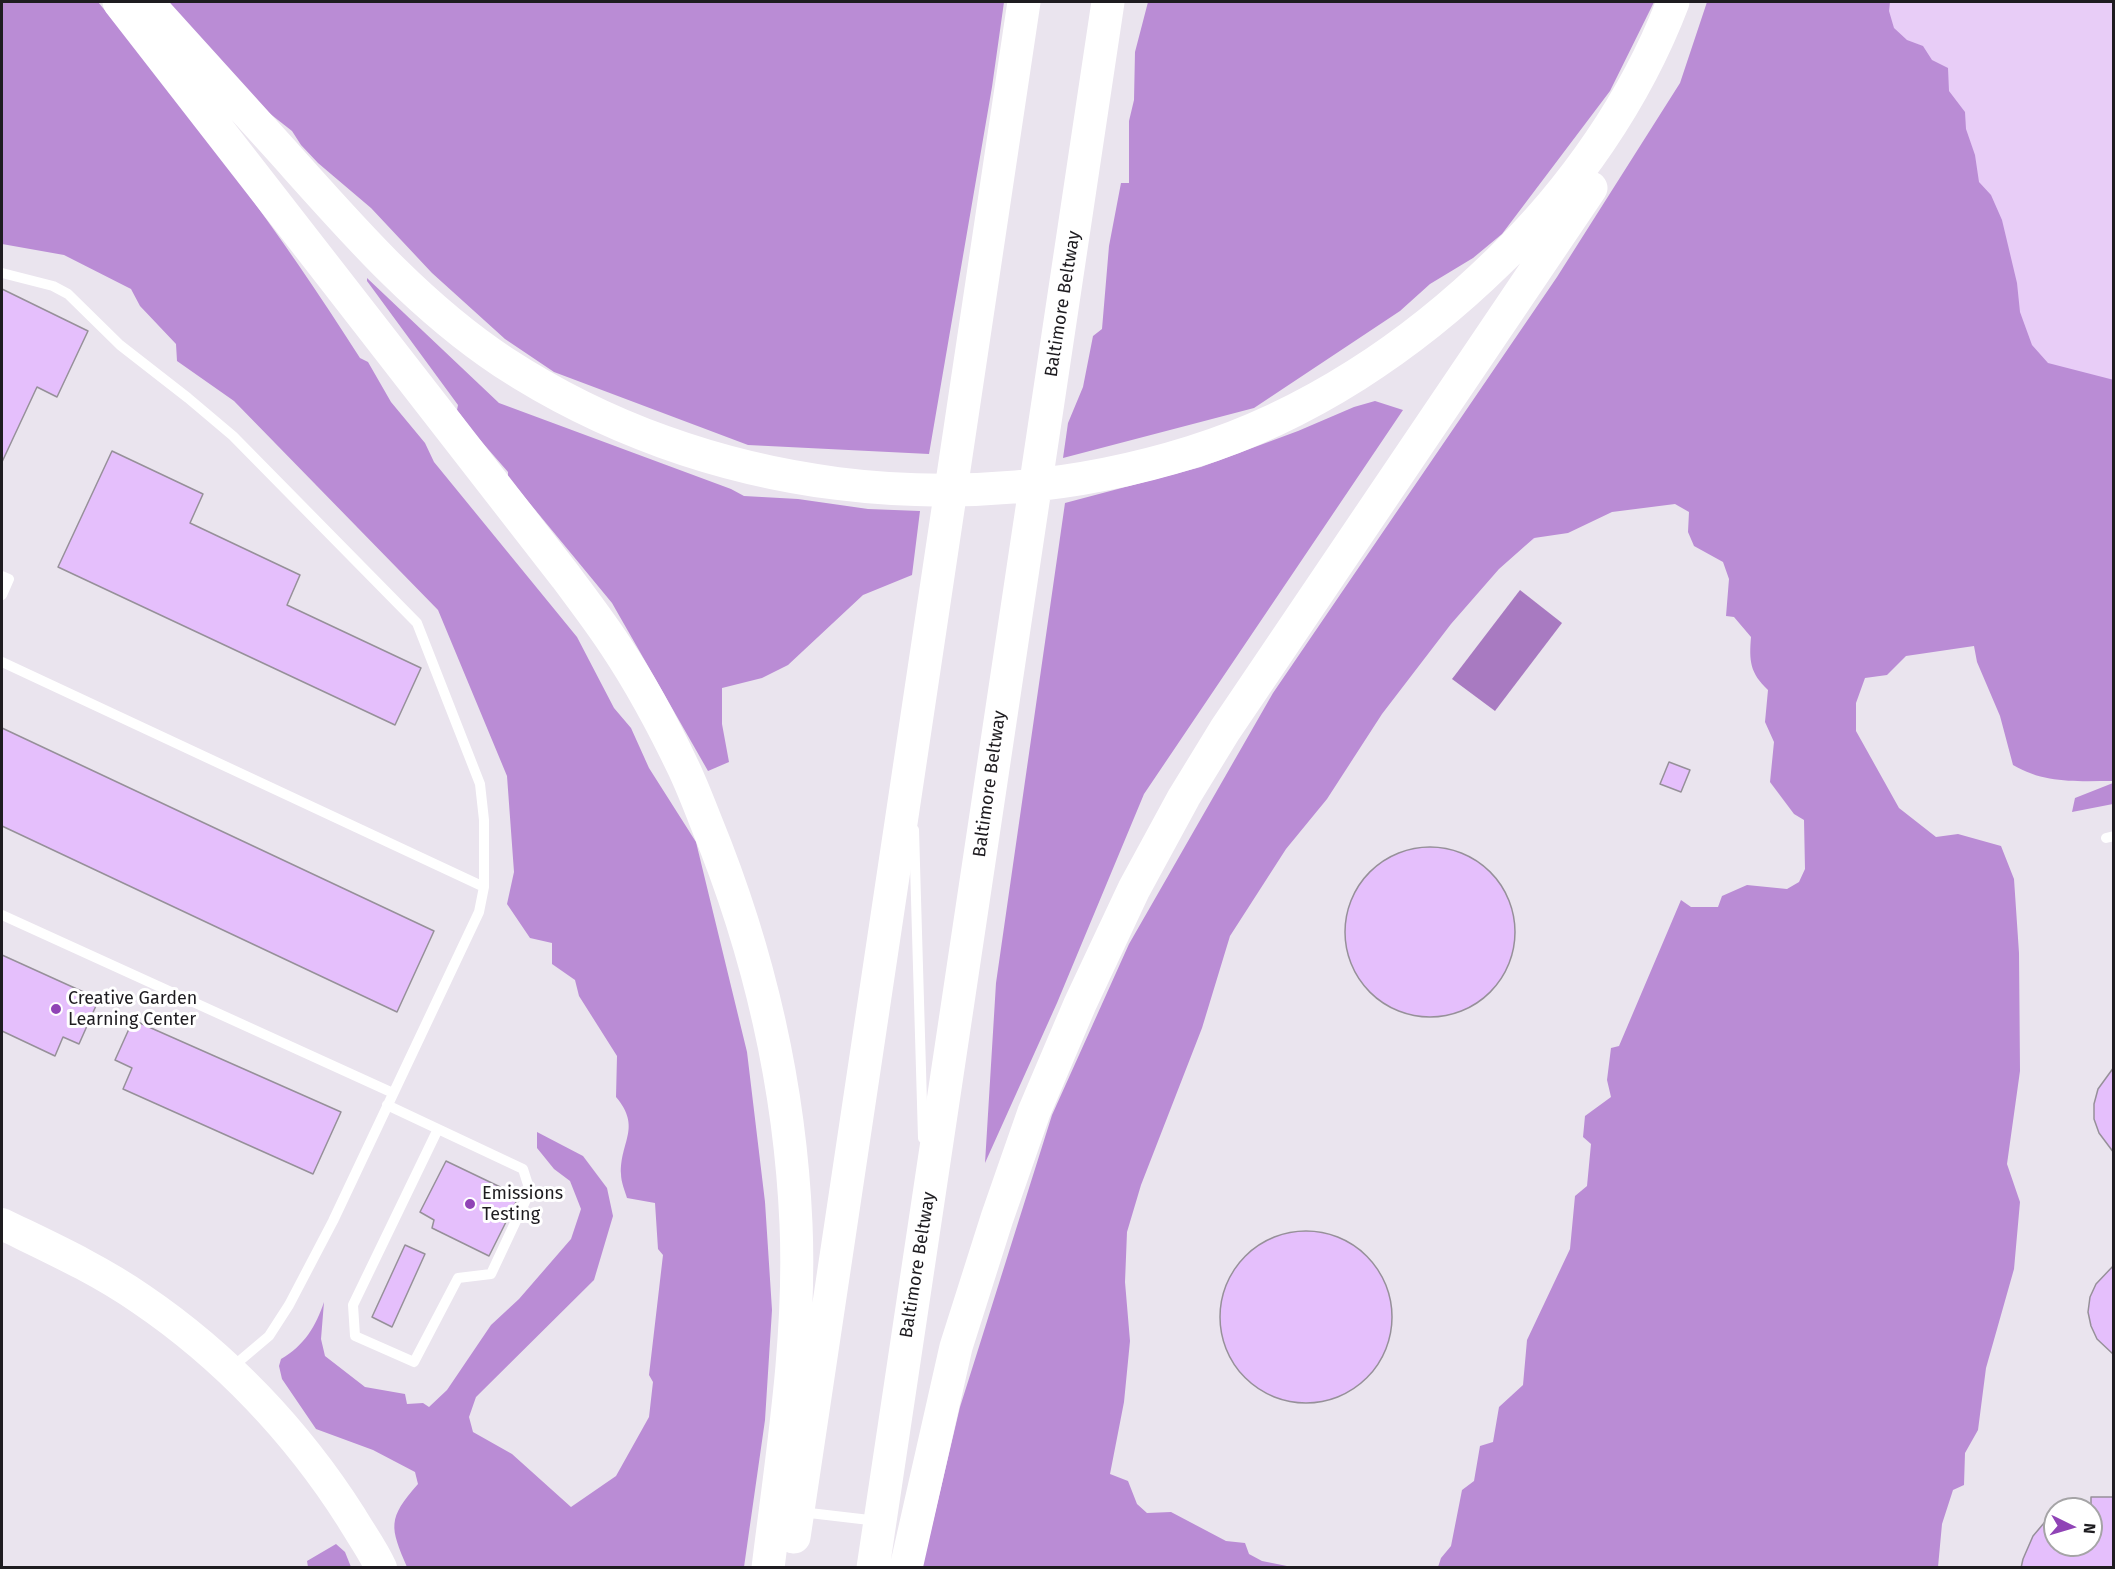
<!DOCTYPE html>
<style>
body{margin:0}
#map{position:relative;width:2115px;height:1569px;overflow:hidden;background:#eae4ee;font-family:"Fira Sans",sans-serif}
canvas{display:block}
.frame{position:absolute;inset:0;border:3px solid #1e1c20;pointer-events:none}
.north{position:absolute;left:2043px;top:1497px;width:60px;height:60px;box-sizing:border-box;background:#fff;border:2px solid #a5a4a6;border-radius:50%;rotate:95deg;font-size:16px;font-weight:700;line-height:24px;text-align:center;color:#1e1c20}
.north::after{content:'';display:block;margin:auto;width:21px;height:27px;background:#9044b6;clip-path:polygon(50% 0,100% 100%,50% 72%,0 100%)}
</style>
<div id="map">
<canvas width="2115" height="1569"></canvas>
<div class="frame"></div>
<div class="north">N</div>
</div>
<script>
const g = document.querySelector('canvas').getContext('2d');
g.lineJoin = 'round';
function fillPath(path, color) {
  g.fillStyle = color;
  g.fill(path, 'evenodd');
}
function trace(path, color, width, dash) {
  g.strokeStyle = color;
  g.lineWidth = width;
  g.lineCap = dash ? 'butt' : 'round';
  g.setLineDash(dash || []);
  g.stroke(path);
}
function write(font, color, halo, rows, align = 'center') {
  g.font = font + ' "Fira Sans",sans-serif';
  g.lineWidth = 6;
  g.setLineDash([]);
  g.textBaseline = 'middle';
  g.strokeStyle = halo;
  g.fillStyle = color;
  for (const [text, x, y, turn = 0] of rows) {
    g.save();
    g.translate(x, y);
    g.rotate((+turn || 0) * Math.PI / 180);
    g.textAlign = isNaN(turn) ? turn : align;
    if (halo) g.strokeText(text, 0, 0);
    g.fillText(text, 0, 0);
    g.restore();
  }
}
fillPath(new Path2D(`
 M1727,2H2113V420L1901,400L1745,426L1579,508L1505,559L1387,675L1216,919L1085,1210L1010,1471L1012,1567L941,1568L979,1402L1033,1210L1180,868L1266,719L1486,399L1673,116Z`), '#e8cdf7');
fillPath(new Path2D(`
 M2,2H98C192,115 281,233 360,358L368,362L391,402L425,443L434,462L577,637L614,708L631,728L649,768L696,842L747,1052L765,1202L772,1310L765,1420L744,1567H407C390,1527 387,1519 418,1484L415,1472L373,1450L316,1429L282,1379L279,1366L281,1359C304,1346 316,1326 324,1302L321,1339L325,1356L365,1387L405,1394L407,1404L423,1403L429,1407L447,1390L491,1325L519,1299L571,1239L581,1209L570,1181L554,1169L537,1148V1132L583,1156L607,1188L613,1216L594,1280L476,1397L469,1417L473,1432L512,1454L571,1507L616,1476L649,1417L653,1382L649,1375L663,1255L658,1249L655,1203L627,1198C625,1191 621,1182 621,1174C620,1141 642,1128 616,1097L617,1056L579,996L575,980L552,964V943L530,938L507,904L514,872L507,776L438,610L234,401L177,361L176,344L140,306L131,289L64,255L2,244Z
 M167,2H1004L992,87L929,454L748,445L554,372L505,339L432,273L371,208L318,163L301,145L292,131L264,109Z
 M1148,2H1654L1610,91L1502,234L1473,258L1430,284L1400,311L1254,408L1063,458L1068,423L1083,387L1093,336L1102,329L1109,246L1121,183H1129V121L1134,100L1135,52Z
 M1707,2H1890L1889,11L1894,28L1907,40L1923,46L1932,60L1948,68L1949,91L1965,112L1966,129L1975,155L1979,182L1991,195L2002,220L2017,283L2020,312L2032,345L2048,363L2114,380L2113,781C2077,781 2045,784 2013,765L2000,716L1977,662L1974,646L1906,656L1887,675L1865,678L1856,703V731L1899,808L1936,837L1958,834L2001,846L2014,879L2019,953L2020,1071L2007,1164L2020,1202L2014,1269L1986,1368L1978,1430L1965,1453L1964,1485L1953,1490L1942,1524L1938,1567H1438L1441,1558L1451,1546L1462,1490L1474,1481L1480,1446L1493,1442L1499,1407L1523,1385L1527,1340L1570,1249L1575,1196L1587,1186L1591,1144L1583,1137L1585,1116L1611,1097L1607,1080L1611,1048L1619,1046L1681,900L1691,907H1718L1722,896L1747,885L1787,889L1799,882L1805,869L1804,820L1794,814L1770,782L1774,742L1765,722L1768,690C1750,673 1749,661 1751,637L1734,617L1726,616L1729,579L1723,562L1694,546L1688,532L1689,512L1675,504L1612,512L1568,533L1534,538L1499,569L1451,624L1382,714L1327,799L1286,849L1230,936L1202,1028L1141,1185L1127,1232L1125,1282L1130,1341L1124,1402L1110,1474L1128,1481L1137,1504L1147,1513L1171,1512L1226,1541L1245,1543L1249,1554L1262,1561L1292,1567L922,1568L960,1407L1052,1115L1129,944L1273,693L1557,277L1680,83Z
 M367,278L499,403L731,489L744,496L798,499L868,509L920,511L912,575L863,595L788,665L762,678L722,688V724L729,762L708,771L612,603L508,477V472L474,433L457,410L458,405L367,281Z
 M1375,401L1403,410L1144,794L1057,1003L985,1163L996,983L1065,503L1201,467L1298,431L1354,407Z
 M2113,783V804L2072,812L2075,798Z
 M336,1544L345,1552L351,1567H308L307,1561Z`), '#ba8cd5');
fillPath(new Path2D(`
 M1520,590L1562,623L1495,711L1452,679Z`), '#a87ac1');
const building = new Path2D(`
 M2,289L88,331L57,397L37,387L2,462Z
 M112,451L203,494L190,523L300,575L287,605L421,668L395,725L58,567Z
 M2,728L434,931L397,1012L2,826Z
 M1669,762L1690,770L1681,792L1660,784Z
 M1345 932a85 85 0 1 1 170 0a85 85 0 1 1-170 0Z
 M2,955L99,999L79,1044L63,1037L55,1056L2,1031Z
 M133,1020L341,1112L313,1174L123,1089L132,1068L115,1060Z
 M2114,1067V1153L2099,1133L2094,1119V1104L2098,1089Z
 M446,1161L519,1196L489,1256L432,1228L434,1220L420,1212Z
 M1220 1317a86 86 0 1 1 172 0a86 86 0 1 1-172 0Z
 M405,1245L425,1254L392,1327L372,1317Z
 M2114,1265V1355L2097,1339L2091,1326L2088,1312L2090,1297L2096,1284Z
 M2091,1497H2114V1568H2021L2023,1559L2033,1536L2055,1510V1545H2091Z`);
fillPath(building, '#e5bffc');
trace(building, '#969099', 1.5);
trace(new Path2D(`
 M2,273L53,286L68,294L120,345L188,398L233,436L417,623L480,784L484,820V887L479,912L333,1221L289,1305L269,1336L230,1369
 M2,576L9,579L2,595
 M2,662L484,887
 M914,830L923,1138
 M2106,838L2114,836
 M2,915L393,1093
 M387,1105L523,1169L530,1191L491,1274L458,1278L414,1362L355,1336L353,1305L438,1129
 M801,1512L878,1521`), '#fff', 10);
trace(new Path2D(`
 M2,1224C49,1247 98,1269 141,1299C225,1356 297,1432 351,1517C361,1534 373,1550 381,1568`), '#fff', 32);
trace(new Path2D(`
 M119,2L566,577C583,600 600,622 615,645C641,684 664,727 684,769C692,786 699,804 706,822C758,949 790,1086 796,1224C801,1339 782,1454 768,1568
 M147,2C192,51 237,101 282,151C350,227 417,305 503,362C705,494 963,524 1192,452C1308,416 1412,346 1498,262C1573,190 1636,99 1673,2
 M794,1537L1024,2
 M873,1568L1108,2
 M906,1568L956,1347L997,1218L1034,1112L1080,1004L1134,889L1184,797L1225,730L1591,188`), '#fff', 33);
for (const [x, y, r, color] of [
 [56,1009,6,"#9044b6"],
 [470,1204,6,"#9044b6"]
]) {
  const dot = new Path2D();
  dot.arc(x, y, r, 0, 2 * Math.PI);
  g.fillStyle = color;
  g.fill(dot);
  trace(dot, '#fff', 2);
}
write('18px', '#1e1c20', '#fff', [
 ["Baltimore Beltway",1063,304,-81],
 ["Baltimore Beltway",990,784,-82],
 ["Baltimore Beltway",918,1265,-81]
]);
write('18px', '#1e1c20', '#fff', [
 ["Creative Garden",68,999],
 ["Learning Center",68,1020],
 ["Emissions",482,1194],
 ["Testing",482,1215]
], 'left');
</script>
